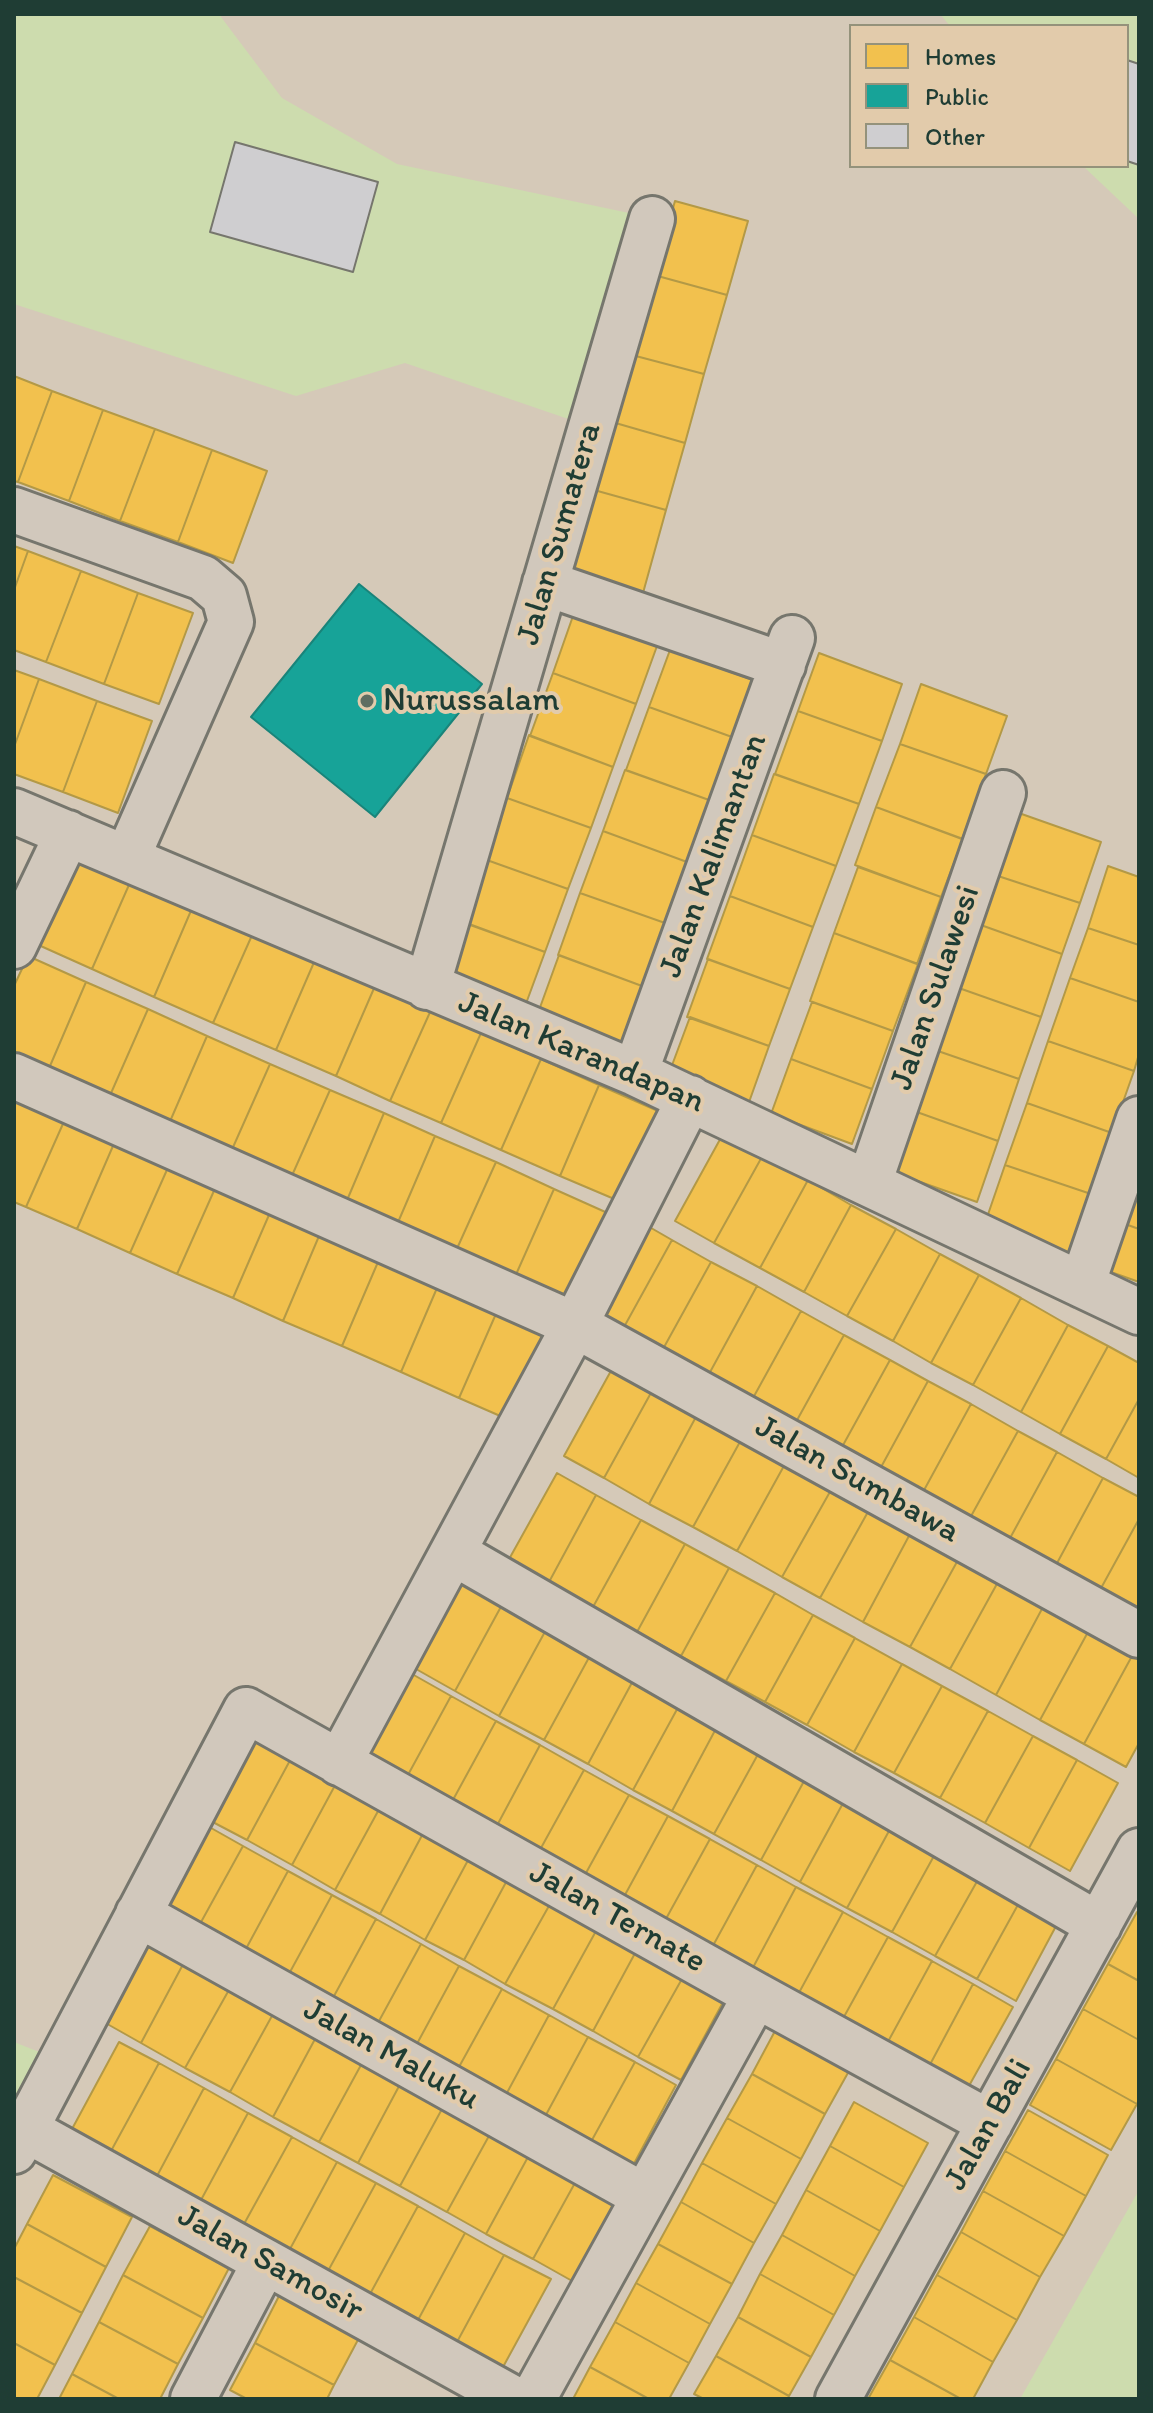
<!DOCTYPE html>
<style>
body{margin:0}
#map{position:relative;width:1153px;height:2413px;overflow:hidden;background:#d5c9b8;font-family:Itim,sans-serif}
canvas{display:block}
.frame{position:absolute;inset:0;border:16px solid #1f3d34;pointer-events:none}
.legend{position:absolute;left:849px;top:24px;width:280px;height:144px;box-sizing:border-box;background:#e2cbab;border:2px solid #94927b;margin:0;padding:10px 14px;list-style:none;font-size:24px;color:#1f3d34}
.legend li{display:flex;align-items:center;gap:16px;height:40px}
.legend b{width:40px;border:2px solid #94927b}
</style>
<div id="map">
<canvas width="1153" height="2413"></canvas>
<div class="frame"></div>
<ul class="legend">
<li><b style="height:22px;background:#f2c14e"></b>Homes</li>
<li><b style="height:22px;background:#17a398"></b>Public</li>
<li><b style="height:22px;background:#cfced0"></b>Other</li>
</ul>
</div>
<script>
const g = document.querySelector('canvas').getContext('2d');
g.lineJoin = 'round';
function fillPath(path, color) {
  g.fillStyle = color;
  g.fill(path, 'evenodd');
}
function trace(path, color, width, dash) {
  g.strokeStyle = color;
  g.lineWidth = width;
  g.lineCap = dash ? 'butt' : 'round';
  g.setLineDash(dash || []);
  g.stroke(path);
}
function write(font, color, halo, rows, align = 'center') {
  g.font = font + ' Itim,sans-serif';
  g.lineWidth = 8;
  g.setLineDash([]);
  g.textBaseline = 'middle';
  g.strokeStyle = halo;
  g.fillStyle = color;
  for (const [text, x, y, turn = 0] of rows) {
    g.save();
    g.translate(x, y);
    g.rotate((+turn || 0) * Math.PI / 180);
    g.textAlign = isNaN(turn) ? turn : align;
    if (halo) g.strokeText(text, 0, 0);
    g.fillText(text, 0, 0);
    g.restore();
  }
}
fillPath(new Path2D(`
 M14,14H222L221,17L282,98L397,164L629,213L580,423L405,363L296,396L14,304Z
 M940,14H1139V219L1083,166H1127V26H950Z
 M14,2042L75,2066L14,2179Z
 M1139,2190V2399H1020Z`), '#cddcae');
const homes = new Path2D(`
 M675,201L748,221L727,295L654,275Z
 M654,275L727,295L704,374L632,355Z
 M632,355L704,374L685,443L612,422Z
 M14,376L52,391L18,482L14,481Z
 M52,391L103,410L69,501L18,482Z
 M103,410L155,429L120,521L69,501Z
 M612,422L685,443L666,510L594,490Z
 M155,429L212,450L178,542L120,521Z
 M212,450L267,471L233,563L178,542Z
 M594,490L666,510L643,593L570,573Z
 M14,546L28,551L14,590Z
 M28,551L81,571L46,662L14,650V590Z
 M81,571L138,593L104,684L46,662Z
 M138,593L193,613L159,704L104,684Z
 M573,616L657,646L636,704L553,673Z
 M670,650L753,680L732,737L649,707Z
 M819,653L902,684L882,741L798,711Z
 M14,670L39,679L14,747Z
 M553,673L636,704L613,767L530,736Z
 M39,679L97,701L63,792L14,774V747Z
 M921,684L1007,716L986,774L900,744Z
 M97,701L152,721L118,813L63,792Z
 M649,707L732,737L709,800L626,770Z
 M798,711L882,741L859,804L775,774Z
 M529,735L613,767L591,828L507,798Z
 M900,744L986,774L962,839L876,807Z
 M625,770L709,800L687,862L603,831Z
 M774,774L859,804L836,866L752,835Z
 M507,798L591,828L568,889L484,859Z
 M876,807L963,839L941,897L855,865Z
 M1016,812L1101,842L1080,903L995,875Z
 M603,831L687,862L665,923L580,893Z
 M752,835L836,866L813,927L730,896Z
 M73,852L132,878L92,969L34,943Z
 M484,859L568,889L545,952L461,921Z
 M1108,866L1139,877V945L1088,928Z
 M858,867L941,897L917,964L834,933Z
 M995,875L1080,903L1062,954L978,924Z
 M132,878L193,906L154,997L92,969Z
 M580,893L665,923L642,986L558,955Z
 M730,896L813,927L790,989L707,959Z
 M193,906L253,933L213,1023L154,997Z
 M462,922L545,952L524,1009L441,978Z
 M978,924L1062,954L1041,1017L956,987Z
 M1088,928L1139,945V1002L1070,978Z
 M253,933L315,960L276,1050L213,1023Z
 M834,933L918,964L893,1031L810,1001Z
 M559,955L642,986L621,1043L538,1013Z
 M28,956L86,982L47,1073L14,1058V986Z
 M708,959L790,989L769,1046L687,1017Z
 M315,960L375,986L336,1076L276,1050Z
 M1070,978L1139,1002V1054L1134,1071L1048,1041Z
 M86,982L148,1009L108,1100L47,1073Z
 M375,986L431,1010L390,1101L336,1076Z
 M956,987L1041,1017L1019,1079L935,1050Z
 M812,1002L893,1031L872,1089L791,1059Z
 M148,1009L207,1036L168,1126L108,1100Z
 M431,1010L481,1033L441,1123L390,1101Z
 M690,1017L769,1046L748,1105L668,1076Z
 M481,1033L541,1059L501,1150L441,1123Z
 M207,1036L270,1064L230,1154L168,1126Z
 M1048,1041L1134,1071L1112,1133L1027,1103Z
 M935,1050L1019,1079L998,1141L914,1111Z
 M541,1059L599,1085L560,1176L501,1150Z
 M791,1059L872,1089L852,1144L771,1114Z
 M270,1064L330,1090L290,1180L230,1154Z
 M599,1085L658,1111L619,1201L560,1176Z
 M330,1090L384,1113L345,1205L290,1180Z
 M14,1097L66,1117L26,1207L14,1202Z
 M1027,1103L1112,1133L1091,1194L1005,1165Z
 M914,1111L998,1141L977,1202L892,1172Z
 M384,1113L435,1136L396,1227L345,1205Z
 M66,1117L116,1139L77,1229L26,1207Z
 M723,1134L763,1155L714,1243L675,1221Z
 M435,1136L496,1162L455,1253L396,1227Z
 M116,1139L170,1163L130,1253L77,1229Z
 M763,1155L808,1180L760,1268L714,1243Z
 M496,1162L554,1189L514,1279L455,1253Z
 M170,1163L217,1184L177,1274L130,1253Z
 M1005,1165L1091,1194L1069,1255L984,1226Z
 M808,1180L851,1205L804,1292L760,1268Z
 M217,1184L272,1208L233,1298L177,1274Z
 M1139,1186V1229L1125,1224Z
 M554,1189L612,1215L572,1305L514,1279Z
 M851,1205L896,1229L847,1316L804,1292Z
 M272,1208L322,1229L283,1321L233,1298Z
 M639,1221L672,1240L624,1327L591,1308Z
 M1125,1224L1139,1229V1282L1108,1271Z
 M322,1229L381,1255L342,1346L283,1321Z
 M896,1229L940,1254L893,1341L847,1316Z
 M672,1240L711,1262L663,1349L624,1327Z
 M940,1254L979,1275L931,1363L893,1341Z
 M381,1255L440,1281L401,1372L342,1346Z
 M711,1262L757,1286L709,1374L663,1349Z
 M979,1275L1021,1298L973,1385L931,1363Z
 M440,1281L499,1307L459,1398L401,1372Z
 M757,1286L801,1311L753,1398L709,1374Z
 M1021,1298L1068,1325L1021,1412L973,1385Z
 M499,1307L554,1332L514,1422L459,1398Z
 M801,1311L844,1335L796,1422L753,1398Z
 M1068,1325L1108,1346L1060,1434L1021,1412Z
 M844,1335L890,1360L842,1447L796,1422Z
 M1108,1346L1139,1363V1399L1106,1459L1060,1434Z
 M890,1360L928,1381L880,1469L842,1447Z
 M612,1369L652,1391L604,1478L564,1456Z
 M928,1381L971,1404L923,1492L880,1469Z
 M652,1391L697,1415L649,1504L604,1478Z
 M1139,1399V1478L1106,1459Z
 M971,1404L1018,1431L970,1518L923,1492Z
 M697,1415L741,1440L693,1527L649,1504Z
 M1018,1431L1057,1452L1009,1540L970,1518Z
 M741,1440L785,1464L737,1551L693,1527Z
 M1057,1452L1103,1478L1056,1565L1009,1540Z
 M785,1464L831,1490L782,1577L737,1551Z
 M557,1473L596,1495L549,1582L508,1561Z
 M1103,1478L1139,1497V1519L1100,1590L1056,1565Z
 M831,1490L869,1510L820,1598L782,1577Z
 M596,1495L641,1520L593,1607L549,1582Z
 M869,1510L910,1534L863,1622L820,1598Z
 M1139,1519V1611L1100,1590Z
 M641,1520L685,1544L637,1632L593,1607Z
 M910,1534L958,1560L910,1647L863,1622Z
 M685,1544L729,1568L681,1656L637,1632Z
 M958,1560L998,1582L950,1669L910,1647Z
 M729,1568L775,1593L726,1681L681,1656Z
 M463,1581L503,1603L455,1691L416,1669Z
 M998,1582L1043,1607L996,1695L950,1669Z
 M775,1593L813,1615L765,1702L726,1681Z
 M503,1603L547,1628L499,1716L455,1691Z
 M1043,1607L1088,1632L1040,1720L996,1695Z
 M813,1615L855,1638L807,1725L765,1702Z
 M547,1628L592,1652L544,1740L499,1716Z
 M1088,1632L1132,1656L1084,1744L1040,1720Z
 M855,1638L902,1664L854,1752L807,1725Z
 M592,1652L635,1677L588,1764L544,1740Z
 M1132,1656L1139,1660V1743L1126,1767L1084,1744Z
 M902,1664L942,1686L894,1773L854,1752Z
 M412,1674L451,1696L403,1784L364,1762Z
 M635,1677L681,1702L633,1790L588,1764Z
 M942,1686L988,1711L940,1798L894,1773Z
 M451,1696L496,1721L448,1809L403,1784Z
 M681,1702L719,1723L672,1811L633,1790Z
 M988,1711L1033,1736L985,1823L940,1798Z
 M496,1721L540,1745L493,1833L448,1809Z
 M719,1723L762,1747L714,1834L672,1811Z
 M255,1731L294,1753L247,1840L207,1819Z
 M1033,1736L1077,1760L1029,1848L985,1823Z
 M540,1745L584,1770L536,1857L493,1833Z
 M762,1747L809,1772L761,1860L714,1834Z
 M294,1753L339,1778L292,1865L247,1840Z
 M1077,1760L1118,1783L1070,1871L1029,1848Z
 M584,1770L629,1795L581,1882L536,1857Z
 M809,1772L848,1794L800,1882L761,1860Z
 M339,1778L383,1802L335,1890L292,1865Z
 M848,1794L895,1820L847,1908L800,1882Z
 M629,1795L668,1816L620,1904L581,1882Z
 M383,1802L427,1826L380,1914L335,1890Z
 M668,1816L710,1839L662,1926L620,1904Z
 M895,1820L940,1845L892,1932L847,1908Z
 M204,1824L243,1846L195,1933L156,1912Z
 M427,1826L473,1851L425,1940L380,1914Z
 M710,1839L757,1865L709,1953L662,1926Z
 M940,1845L984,1869L935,1956L892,1932Z
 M243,1846L288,1871L241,1958L195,1933Z
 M473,1851L511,1873L464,1960L425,1940Z
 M757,1865L796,1887L749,1975L709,1953Z
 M984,1869L1025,1892L977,1979L935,1956Z
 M288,1871L332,1895L284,1983L241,1958Z
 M511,1873L554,1897L505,1984L464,1960Z
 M796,1887L843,1912L795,2000L749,1975Z
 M1025,1892L1063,1913L1016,2001L977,1979Z
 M332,1895L376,1919L328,2007L284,1983Z
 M554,1897L601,1922L553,2009L505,1984Z
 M843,1912L888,1937L840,2024L795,2000Z
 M1137,1912L1139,1913V1981L1108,1964Z
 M376,1919L421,1944L373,2032L328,2007Z
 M601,1922L640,1944L593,2031L553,2009Z
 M149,1934L188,1955L141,2043L102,2021Z
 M888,1937L932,1961L884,2049L840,2024Z
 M421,1944L459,1966L412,2053L373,2032Z
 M640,1944L687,1970L638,2057L593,2031Z
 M188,1955L234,1981L185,2068L141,2043Z
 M932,1961L973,1984L926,2072L884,2049Z
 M1108,1964L1139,1981V2040L1083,2009Z
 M459,1966L502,1989L454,2076L412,2053Z
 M687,1970L728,1993L681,2080L638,2057Z
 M234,1981L278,2005L230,2092L185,2068Z
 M973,1984L1013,2007L965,2093L926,2072Z
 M502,1989L549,2015L502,2102L454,2076Z
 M278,2005L321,2028L273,2117L230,2092Z
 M1083,2009L1139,2040V2099L1137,2104L1056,2059Z
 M549,2015L588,2037L541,2124L502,2102Z
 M321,2028L367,2054L319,2142L273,2117Z
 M775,2031L849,2071L825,2114L752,2074Z
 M588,2037L635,2062L587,2149L541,2124Z
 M119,2042L159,2063L111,2151L72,2129Z
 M367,2054L405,2075L358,2163L319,2142Z
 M1056,2059L1137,2104L1111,2150L1030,2105Z
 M635,2062L676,2085L629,2173L587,2149Z
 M159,2063L204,2088L157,2176L111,2151Z
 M752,2074L825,2114L801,2159L727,2118Z
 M405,2075L448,2098L400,2186L358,2163Z
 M204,2088L248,2113L201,2200L157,2176Z
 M448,2098L495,2125L447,2212L400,2186Z
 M854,2102L928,2143L904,2187L830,2146Z
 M1028,2110L1108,2155L1086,2196L1005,2151Z
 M248,2113L292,2137L244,2224L201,2200Z
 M727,2118L801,2159L776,2204L702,2163Z
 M495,2125L534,2146L486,2234L447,2212Z
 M292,2137L337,2162L290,2249L244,2224Z
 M534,2146L581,2172L533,2259L486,2234Z
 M830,2146L904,2187L880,2231L806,2190Z
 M1005,2151L1086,2196L1064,2236L983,2191Z
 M337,2162L376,2183L328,2271L290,2249Z
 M702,2163L776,2204L754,2243L681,2202Z
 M581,2172L623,2195L574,2282L533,2259Z
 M53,2175L132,2217L106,2267L27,2224Z
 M376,2183L418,2206L370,2294L328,2271Z
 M806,2190L880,2231L855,2276L782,2235Z
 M983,2191L1064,2236L1040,2277L961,2232Z
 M681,2202L754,2243L732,2284L658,2244Z
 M418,2206L465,2233L418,2320L370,2294Z
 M27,2224L106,2267L82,2313L14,2277V2249Z
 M150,2226L229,2268L203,2318L123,2275Z
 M961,2232L1040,2277L1017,2320L937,2275Z
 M465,2233L504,2255L457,2342L418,2320Z
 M782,2235L855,2276L834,2315L760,2274Z
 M658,2244L732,2284L710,2324L636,2283Z
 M504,2255L551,2279L503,2367L457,2342Z
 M760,2274L834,2315L811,2357L738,2317Z
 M123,2275L203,2318L178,2364L99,2322Z
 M937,2275L1017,2320L993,2362L914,2317Z
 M14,2277L82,2313L55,2365L14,2343Z
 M636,2283L710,2324L689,2363L615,2322Z
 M280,2294L360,2336L334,2385L255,2343Z
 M738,2317L811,2357L789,2396L716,2356Z
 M914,2317L993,2362L973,2399H961L890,2360Z
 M99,2322L178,2364L160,2399H119L72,2374Z
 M615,2322L689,2363L669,2399H649L590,2367Z
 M14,2343L55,2365L37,2399H14Z
 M255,2343L334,2385L327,2399H247L230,2390Z
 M716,2356L789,2396L788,2399H704L694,2394Z
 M890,2360L961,2399H868Z
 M590,2367L649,2399H573Z
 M72,2374L119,2399H59Z`);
fillPath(homes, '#f2c14e');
trace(homes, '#b39946', 2);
const public = new Path2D(`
 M359,584L482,684L375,817L251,717Z`);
fillPath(public, '#17a398');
trace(public, '#19847a', 2);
const building = new Path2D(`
 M1127,60L1139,64V165L1127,161Z
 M235,142L378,182L353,272L210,232Z`);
fillPath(building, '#cfced0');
trace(building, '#76766d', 2);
const minor = new Path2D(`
 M14,510L203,578L224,596L231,622L127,858
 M545,583L783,665
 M14,811L635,1073L1139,1312
 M14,946L68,833
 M427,987L652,219
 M635,1073L792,638
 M14,1076L575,1325L1139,1635
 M869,1183L1003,793
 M1082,1285L1139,1119
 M454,1553L1099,1925
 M339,1763L575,1325L690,1098
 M138,1914L644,2196
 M25,2129L514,2399
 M14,2151L246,1710L756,1995L990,2123
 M193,2399L265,2262
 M533,2399L756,1995
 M838,2399L1139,1851`);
trace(minor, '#76766d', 50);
trace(minor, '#d1c8bc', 44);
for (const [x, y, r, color] of [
 [367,701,8,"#5f6e62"]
]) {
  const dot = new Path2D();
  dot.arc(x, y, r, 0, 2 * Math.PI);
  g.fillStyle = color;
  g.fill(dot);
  trace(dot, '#e2cbab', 3);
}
write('34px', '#1f3d34', '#e2cbab', [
 ["Jalan Sumatera",560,534,-74],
 ["Jalan Kalimantan",714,856,-70],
 ["Jalan Sulawesi",936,988,-71],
 ["Jalan Karandapan",581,1053,23],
 ["Jalan Sumbawa",857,1480,29],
 ["Jalan Ternate",617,1918,29],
 ["Jalan Maluku",391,2055,29],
 ["Jalan Bali",989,2125,-61],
 ["Jalan Samosir",270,2264,29]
]);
write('34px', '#1f3d34', '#e2cbab', [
 ["Nurussalam",383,701]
], 'left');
</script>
